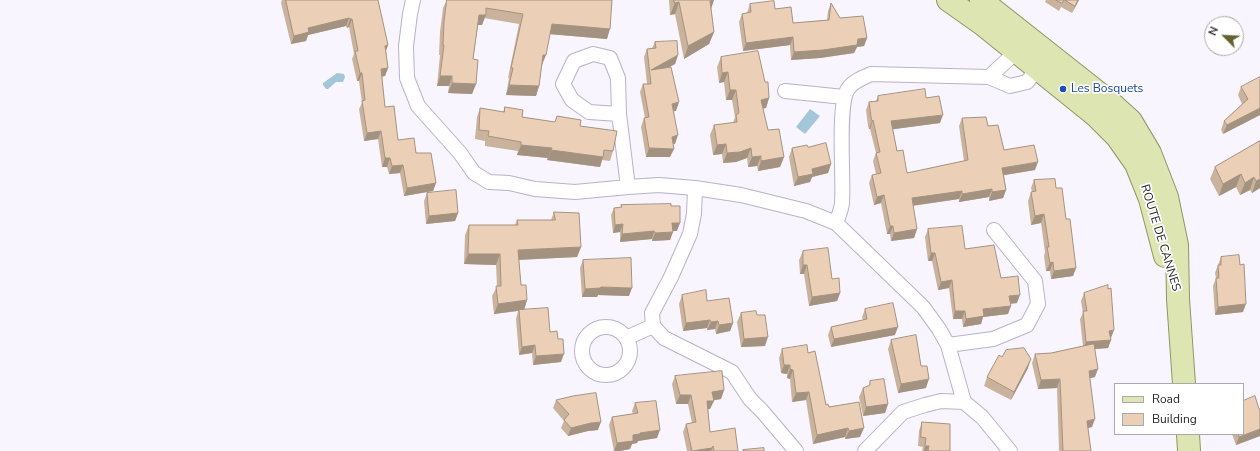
<!DOCTYPE html>
<style>
body{margin:0}
#map{position:relative;width:1260px;height:451px;overflow:hidden;background:#f9f5fe;font-family:"Nunito Sans",sans-serif}
canvas{display:block}
.legend{position:absolute;left:1114px;top:383px;width:130px;height:52px;box-sizing:border-box;background:#fff;border:1px solid #aaa9ac;margin:0;padding:5px 7px;list-style:none;font-size:12px;color:#2a272f}
.legend li{display:flex;align-items:center;gap:8px;height:20px}
.legend b{width:20px;border:1px solid #aaa9ac}
.north{position:absolute;left:1204px;top:16px;width:40px;height:40px;box-sizing:border-box;background:#fff;border:1px solid #aaa9ac;border-radius:50%;rotate:294deg;font-size:11px;font-weight:700;line-height:16px;text-align:center;color:#2a272f}
.north::after{content:'';display:block;margin:auto;width:14px;height:18px;background:#64612e;clip-path:polygon(50% 0,100% 100%,50% 72%,0 100%)}
</style>
<div id="map">
<canvas width="1260" height="451"></canvas>
<ul class="legend">
<li><b style="height:5px;background:#dde5b2"></b>Road</li>
<li><b style="height:11px;background:#ebd0b7"></b>Building</li>
</ul>
<div class="north">N</div>
</div>
<script>
const g = document.querySelector('canvas').getContext('2d');
g.lineJoin = 'round';
function fillPath(path, color) {
  g.fillStyle = color;
  g.fill(path, 'evenodd');
}
function trace(path, color, width, dash) {
  g.strokeStyle = color;
  g.lineWidth = width;
  g.lineCap = dash ? 'butt' : 'round';
  g.setLineDash(dash || []);
  g.stroke(path);
}
function write(font, color, halo, rows, align = 'center') {
  g.font = font + ' "Nunito Sans",sans-serif';
  g.lineWidth = 3.5;
  g.setLineDash([]);
  g.textBaseline = 'middle';
  g.strokeStyle = halo;
  g.fillStyle = color;
  for (const [text, x, y, turn = 0] of rows) {
    g.save();
    g.translate(x, y);
    g.rotate((+turn || 0) * Math.PI / 180);
    g.textAlign = isNaN(turn) ? turn : align;
    if (halo) g.strokeText(text, 0, 0);
    g.fillText(text, 0, 0);
    g.restore();
  }
}
fillPath(new Path2D(`
 M337,73L344,74L345,77L343,82H336L328,89H326L323,85V83Z
 M810,109L820,116L805,134L796,127Z`), '#a3c7d8');
const minor = new Path2D(`
 M413,0L410,14L406,46L407,78L418,106L460,153L474,173L489,182L509,183L535,189L575,192L628,187L659,185L695,188L741,195L806,211L836,223L923,307L939,329L948,345L964,402L982,417L1010,451
 M989,77L1016,52L1022,49
 M785,91L844,97
 M619,114L589,112L572,100L563,84L574,61L593,54L610,58L618,78L619,114L628,187
 M695,188L694,214L690,234L671,277L652,313L653,326L664,338L732,372L750,399L762,411L796,451
 M836,223C838,217 842,209 842,202C844,180 837,104 848,89C853,81 863,78 871,74L989,77L1010,86L1027,82L1037,69L1034,61
 M582 351a24 24 0 1 1 48 0a24 24 0 1 1-48 0Z
 M626,338L653,326
 M948,345L993,339L1027,325L1038,304L1035,281L994,230
 M865,451L903,412L925,405L941,401L964,402`);
const primary = new Path2D(`
 M948,0L982,24L1096,116L1117,137L1136,164L1150,199L1165,256
 M981,0L1110,102L1131,121L1150,153L1167,197L1177,245L1178,299L1184,384
 M1188,434L1189,451`);
trace(minor, '#bab1c6', 16);
trace(primary, '#8f9763', 24);
trace(minor, '#fff', 14);
trace(primary, '#dde5b2', 22);
fillPath(new Path2D(`
 M282,0H378L388,45L386,51L388,68L385,76L382,77L385,107L398,140L416,153L436,183L433,191L404,196L400,173L389,174L387,167H382L378,139L364,141L359,109L362,103L359,81H357L352,59L354,54L349,27L347,28L346,26L308,35L306,41L291,44L281,3Z
 M447,0H612L607,39L550,34L542,65L539,86L536,96L506,95L509,78H508L519,24L484,18L482,25H478L473,59L476,84L472,94L448,93L449,86H437L440,55H439L440,32L443,8Z
 M669,0H714L711,8L714,32L709,44L684,59L675,14L670,15Z
 M1046,0H1079L1072,13L1061,7L1059,11L1045,2Z
 M831,3L840,18L867,38L864,46L857,47L854,53L820,58L791,60L790,45L743,51L739,22L742,14L747,13L750,4L775,9L793,23L827,20L828,11Z
 M655,42L678,55L675,64L668,68L676,111H673L675,144H673L670,157H646L641,127L644,118H645L640,92L643,84H647L644,57L647,49L652,48Z
 M721,57L765,82L769,98L766,108H763L768,130L784,157L780,167L758,171L757,166L748,167L747,158L736,162L723,163L722,154L713,155L710,135L714,125L733,123L735,117L732,100H726L724,82L719,83L717,67Z
 M1241,87L1260,115L1223,134L1221,130L1224,121L1242,104L1238,95Z
 M878,96L926,98L940,123L893,129L897,151L907,173L964,161L959,126L962,118L988,126L1004,150L1035,170L1004,175L1006,190L1003,198L989,201V197L959,202V199L913,206L917,229L914,238L891,241L890,234H887L881,203L874,205L869,183L872,175L876,174L873,161L876,153L870,129H869L868,126L866,110L869,102L876,101Z
 M505,107L522,117L555,122L557,116L580,126L613,151L610,161L602,160L600,167L547,160L548,158L517,155L518,151L485,146V141L475,139L477,117L480,108L503,112Z
 M1260,141V188L1252,193L1250,190L1240,195L1236,187L1219,196L1210,179L1215,167Z
 M808,147L831,164L828,173L812,177L810,182L794,186L789,157L792,148Z
 M1034,180L1056,188L1066,219L1076,268L1073,276L1051,279L1050,271H1046L1044,256L1045,252L1041,223L1031,225L1028,201L1031,192H1032L1031,188Z
 M427,193L458,213L455,221L426,224L424,201Z
 M621,205L677,231H673L670,240L652,241V239L620,242V232L613,233L611,215L614,208L621,207Z
 M554,212L581,247L577,257L519,260L521,285L527,300L524,310L550,332L561,362L533,365L532,353L519,355L516,319L518,311L494,314L492,296L497,286L496,265L464,264L465,235L469,225H515L517,220H551Z
 M928,229L965,249L1001,278L1017,303L1010,304L1008,314L983,317L981,324L963,327L962,319H953L949,288L938,290L932,261H928L925,237Z
 M803,251L832,279L840,293L837,301L809,306L804,274H800L799,260Z
 M1221,257L1243,312L1215,315L1213,286L1216,278L1215,273Z
 M583,260L629,296L598,295L597,297H582L580,268Z
 M1084,293L1114,330L1110,338L1111,340L1108,348L1095,349V377L1090,378L1092,427L1088,428L1091,451H1059L1057,388L1038,389L1032,363L1035,354L1051,353L1083,346L1080,319L1083,313L1081,301Z
 M682,295L707,301L733,323L730,331L716,334L715,329L707,330V328L683,331L679,304Z
 M865,309L895,335L831,347L828,335L831,327L863,320L862,317Z
 M741,313L757,315L765,346L741,347L737,322Z
 M891,340L921,366L926,388L898,393L888,349Z
 M782,349L808,353L826,405L860,437L845,439V437L813,444L806,400L792,402L790,379L787,378V374L781,373L779,358Z
 M1002,357L1028,368L1011,400L984,386L987,377Z
 M675,376L724,390L721,399L713,400L710,409H708L710,432L738,451H687L683,432L686,424L692,423L688,404H676L672,384Z
 M870,381L888,404L885,413L863,416L859,397L863,388L869,386Z
 M556,400L598,430L588,431L568,436L561,428L564,421L553,408Z
 M635,403L657,438L638,441L637,443L632,444L630,449L620,451H614L609,425L612,417L633,414L632,411Z
 M1260,409V436L1236,445L1232,434H1243Z
 M922,422L950,451H922L923,447L918,446L919,431Z`), '#cab39d');
fillPath(new Path2D(`
 M714,0L710,12V1Z
 M1078,0H1079L1072,13L1075,6Z
 M679,2L675,14L670,15L675,3Z
 M479,15H486L482,25H476Z
 M349,18L346,26L308,35L306,41L291,44L294,36L308,28Z
 M350,19H352L349,27L347,28Z
 M552,24L610,29L607,39L548,34Z
 M714,32L709,44L684,59L688,46Z
 M793,37L790,45L743,51L746,43Z
 M867,38L864,46L857,47L854,53L820,58L791,60L794,52L858,39Z
 M388,45L385,53V46Z
 M543,55H546L542,65H539Z
 M678,55L675,64L651,77V70Z
 M388,68L385,76L378,77L381,69Z
 M728,72L724,82L719,83L722,73Z
 M360,73H362L359,81H357Z
 M440,76H452L449,86H437Z
 M452,83L476,84L472,94L448,93Z
 M509,85L539,86L536,96L506,95Z
 M730,90H736L732,100H726Z
 M769,98L766,108L757,110L761,100Z
 M679,102L676,111L669,112L672,104Z
 M1260,108V115L1223,134L1227,125Z
 M943,115L940,123L888,130L891,121Z
 M873,120L870,129H869L872,121Z
 M381,131L378,139L364,141L367,133Z
 M678,135L675,144L669,145L672,137Z
 M726,144L722,154L713,155L717,145Z
 M521,145L552,148L548,158L517,155Z
 M649,148L674,149L670,157H646Z
 M751,148L747,158L736,162L723,163L727,153Z
 M551,150L603,157L600,167L547,160Z
 M761,156L757,166L748,167L752,157Z
 M784,157L780,167L758,171L761,161Z
 M385,158H390L387,167H382Z
 M1038,162L1035,170L999,176L1002,168Z
 M831,164L828,173L812,177L810,182L794,186L798,177L812,169Z
 M403,165L400,173L389,174L392,166Z
 M1241,174L1236,187L1219,196L1223,184Z
 M1254,177L1250,190L1240,195L1245,183Z
 M1260,179V188L1252,193L1256,181Z
 M436,183L433,191L404,196L407,188Z
 M992,189L989,197L959,202L962,194Z
 M1006,190L1003,198L989,201L992,192Z
 M962,191L959,199L909,206L912,198Z
 M884,195L881,203L874,205L877,197Z
 M458,213L455,221L426,224L429,216Z
 M1044,214L1041,223L1031,225L1035,216Z
 M672,223H680L677,231H669Z
 M623,224L620,232L613,233L615,225Z
 M890,226H893L890,234H887Z
 M917,229L914,238L891,241L894,233Z
 M654,231L652,239L620,242L622,234Z
 M673,232L670,240L652,241L655,233Z
 M581,247L577,257L514,260L518,250Z
 M931,253H935L932,261H928Z
 M468,254H500L496,265L464,264Z
 M1053,262L1050,271H1046L1050,263Z
 M803,265H807L804,274H800Z
 M1076,268L1073,276L1051,279L1054,271Z
 M952,280L949,288L938,290L941,282Z
 M601,287L632,288L629,296L598,295L597,297H582L585,289Z
 M840,293L837,301L809,306L812,297Z
 M1020,295L1017,303L1006,304L1009,296Z
 M527,300L524,310L494,314L498,304Z
 M1246,304L1243,312L1215,315L1218,307Z
 M1011,306L1008,314L983,317L981,324L963,327L966,319L983,309Z
 M955,311H965L962,319H953Z
 M710,320L707,328L683,331L686,323Z
 M718,321L715,329L707,330L711,322Z
 M733,323L730,331L716,334L719,325Z
 M898,327L895,335L831,347L834,339Z
 M1114,330L1111,338L1106,339L1109,331Z
 M768,337L765,346L741,347L744,339Z
 M1111,340L1108,348L1083,350L1086,342Z
 M535,345L532,353L519,355L522,347Z
 M564,354L561,362L533,365L536,356Z
 M1031,359L1028,368L1011,400L1014,392Z
 M784,365H790L787,374L781,373Z
 M790,369L793,370L790,379L787,378Z
 M1098,369L1095,377L1086,379L1089,371Z
 M929,379L926,388L898,393L901,384Z
 M1060,379L1057,388L1038,389L1041,380Z
 M724,390L721,399L709,401L712,392Z
 M809,392L806,400L792,402L796,393Z
 M680,395H691L688,404H676Z
 M707,401H714L710,409L704,410Z
 M888,404L885,413L863,416L866,407Z
 M1095,419L1092,427L1084,429L1087,421Z
 M601,422L598,430L588,431L568,436L571,428L591,423Z
 M848,428L845,437L813,444L817,435Z
 M864,428L860,437L845,439L849,431Z
 M1260,429V436L1236,445L1239,437Z
 M660,430L657,438L638,441L637,443L632,444L630,449L620,451H614L617,443L633,435L640,433Z
 M713,446L711,451H693Z
 M925,446H929L927,451H924Z`), '#a49280');
const building = new Path2D(`
 M286,0H378L388,45L385,46L388,68L381,69L385,107L394,106L398,140L414,138L416,153H431L436,183L407,188L403,165L392,166L390,158H385L381,131L367,133L362,101L365,100L362,73H360L355,51H358L352,19H350L349,18L308,28L309,32L294,36Z
 M447,0H612L610,29L552,24L546,55H543L539,86L509,85L513,68H511L523,14L486,8V15H479L473,59L478,60L476,84L452,83V76H440L444,45H443L444,22Z
 M674,0H713L710,1L714,32L688,46L679,2L675,3Z
 M1056,0H1064L1062,3Z
 M1065,0H1078L1075,6Z
 M774,1L775,9L791,7L793,23L829,20L831,3L840,18L863,16L867,38L858,39L857,45L823,50L794,52L793,37L746,43L742,14L751,12L750,4Z
 M677,41L678,55L651,70L671,67L679,102L672,104L678,135L672,137L674,149L649,148L644,118L649,117L643,84H651L647,49L656,48L655,42Z
 M758,51L765,82H768L769,98L761,100L768,130L779,129L784,157L761,161V156L752,157L751,148L740,152L727,153L726,144L717,145L714,125L737,122L736,115L739,113L736,90H730L728,72L722,73L721,57Z
 M1260,77V108L1227,125L1224,121L1248,99L1241,87Z
 M925,89L926,98L939,96L943,115L891,121L897,151L903,150L907,173L968,160L962,118L986,117L988,126L998,125L1004,150L1034,145L1038,162L1002,168L1006,190L992,192V189L962,194V191L912,198L917,229L894,233L893,226H890L884,195L877,197L872,175L881,173L876,153L880,152L873,120L872,121L871,117L869,102L878,101V96Z
 M505,107L523,110L522,117L555,122L557,116L581,120L580,126L617,131L613,151L604,150L603,157L551,150L552,148L521,145V142L488,136L489,131L479,130L480,108L504,112Z
 M1260,141V179L1256,181L1254,177L1245,183L1241,174L1223,184L1215,167Z
 M826,143L831,164L812,169L813,174L798,177L792,148L807,145L808,147Z
 M1055,179L1056,188H1062L1066,219H1070L1076,268L1054,271L1053,262L1050,263L1047,247H1049L1044,214L1035,216L1031,192L1036,191L1034,180Z
 M456,190L458,213L429,216L427,193Z
 M671,204V206H680V223H672L673,232L655,233L654,231L622,234L623,224L615,225L614,208L622,207L621,205Z
 M554,212L579,213L581,247L518,250L521,285H526L527,300L498,304L496,286H501L500,254H468L469,225H518L517,220H555Z
 M962,226L965,249L994,245L1001,278L1018,276L1020,295L1009,296L1011,306L983,309L984,316L966,319L965,311H955L952,280L941,282L935,253H931L928,229Z
 M828,248L832,279L839,278L840,293L812,297L807,265H803V251Z
 M1239,255L1240,265L1244,264L1246,304L1218,307L1216,278H1219L1218,265H1221V257Z
 M631,258L632,288L601,287L600,288L585,289L583,260Z
 M1108,285V289L1111,288L1114,330L1109,331L1111,340L1086,342L1083,311H1087L1084,293Z
 M706,290L707,301L729,298L733,323L719,325L718,321L711,322L710,320L686,323L682,295Z
 M893,303L898,327L834,339L831,327L867,319L865,309Z
 M548,308L550,332L557,331L558,339H563L564,354L536,356L535,345L522,347L519,310Z
 M756,311L757,315H765L768,337L744,339L741,313Z
 M916,335L921,366H927L929,379L901,384L891,340Z
 M1094,344L1098,369L1089,371L1095,419L1087,421L1091,451H1063L1060,379L1041,380L1035,354L1051,353Z
 M807,345L808,353L815,351L826,405L828,404L829,407L859,402L864,428L849,431L848,428L817,435L809,392L796,393L793,370L790,369V365H784L782,349Z
 M1024,348L1031,359L1014,392L987,377L999,355L1002,357L1006,350Z
 M722,371L724,390L712,392L714,401H707L710,432L735,428L738,451H714L713,446L712,448L692,451L686,424L696,422L691,395H680L675,376Z
 M884,379L888,404L866,407L863,388L870,385V381Z
 M596,393L601,422L591,423L571,428L564,420L569,414L556,400L573,396Z
 M1255,396L1259,409H1260V429L1239,437L1238,434H1243V401Z
 M656,401L660,430L640,433V434L633,435V441L617,443L612,417L638,413L635,403Z
 M922,422L950,424V451H928L929,446H925L926,438L921,437Z
 M764,448V451H743V450Z`);
fillPath(building, '#ebd0b7');
trace(building, '#a49280', 1);
for (const [x, y, r, color] of [
 [1063,89,4,"#1a4fb4"]
]) {
  const dot = new Path2D();
  dot.arc(x, y, r, 0, 2 * Math.PI);
  g.fillStyle = color;
  g.fill(dot);
  trace(dot, '#fff', 1.5);
}
write('12px', '#164399', '#fff', [
 ["Les Bosquets",1071,89]
], 'left');
write('12px', '#2a272f', '#fff', [
 ["ROUTE DE CANNES",1160,238,73]
]);
</script>
